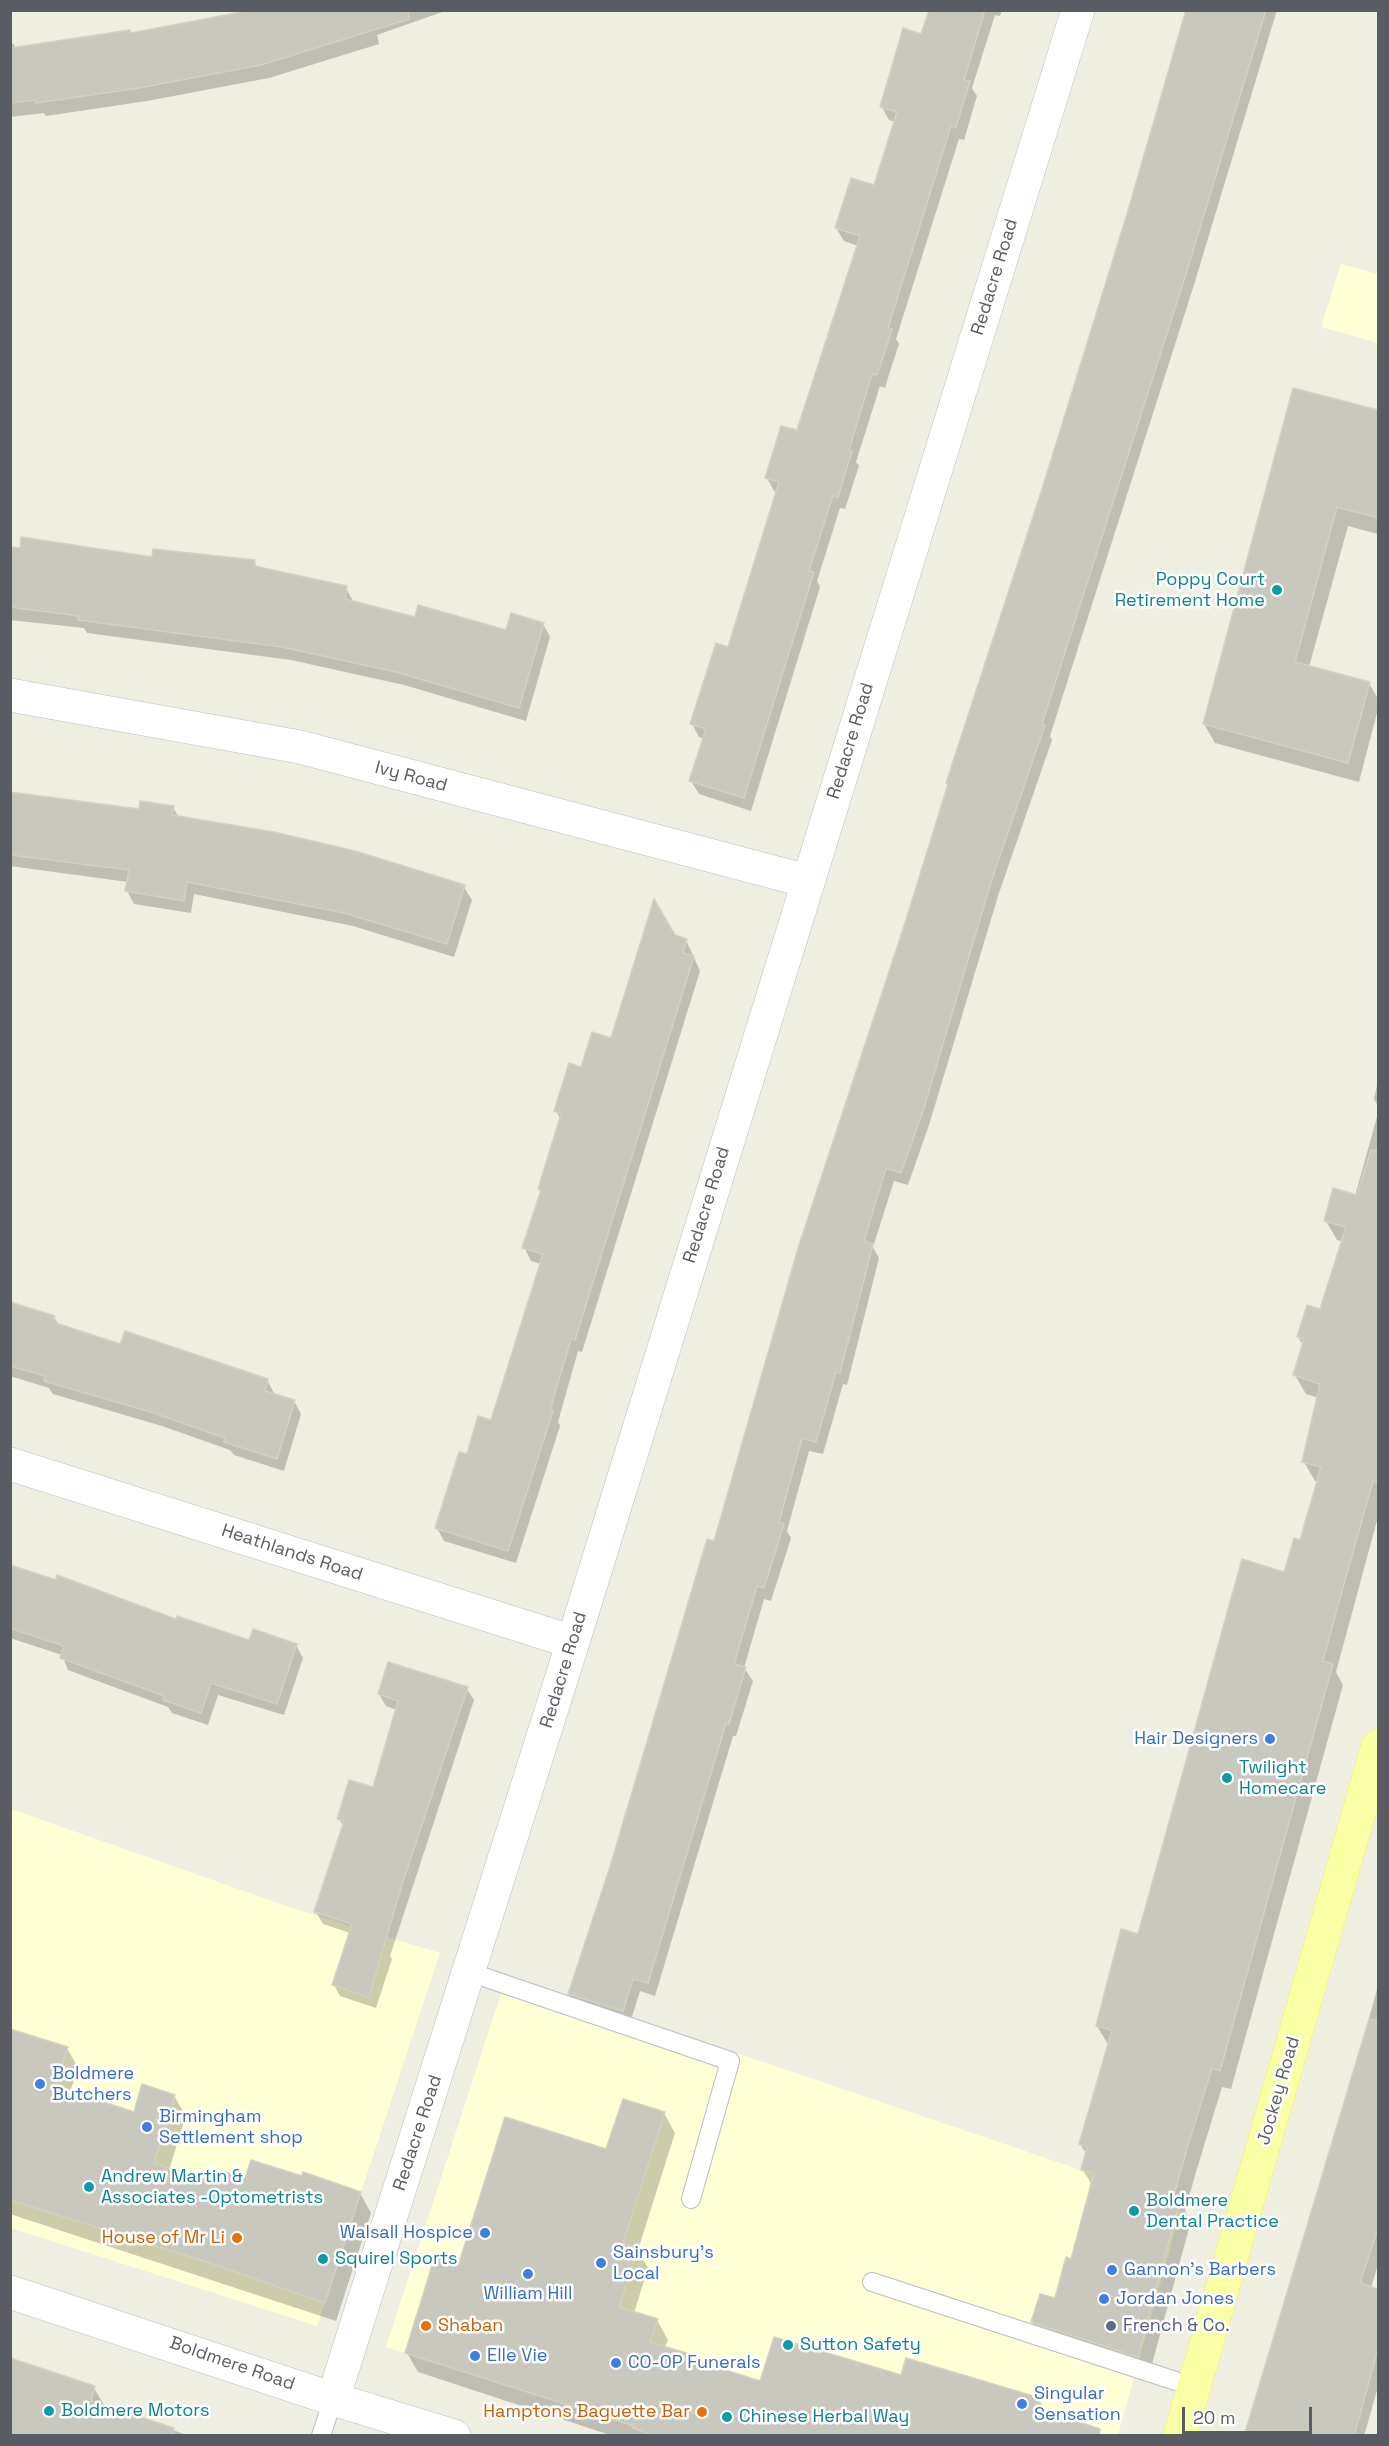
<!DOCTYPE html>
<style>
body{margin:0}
#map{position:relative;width:1389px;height:2446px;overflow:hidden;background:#eeeee1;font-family:"Space Grotesk",sans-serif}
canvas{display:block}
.frame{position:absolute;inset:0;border:12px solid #5a5c63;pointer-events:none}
.scale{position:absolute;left:1182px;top:2407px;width:130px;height:27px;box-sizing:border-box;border:3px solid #5a5c63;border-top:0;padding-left:8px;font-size:18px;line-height:21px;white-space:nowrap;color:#5a5c63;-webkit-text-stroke:4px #fff;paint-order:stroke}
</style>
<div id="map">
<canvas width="1389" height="2446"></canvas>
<div class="frame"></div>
<div class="scale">20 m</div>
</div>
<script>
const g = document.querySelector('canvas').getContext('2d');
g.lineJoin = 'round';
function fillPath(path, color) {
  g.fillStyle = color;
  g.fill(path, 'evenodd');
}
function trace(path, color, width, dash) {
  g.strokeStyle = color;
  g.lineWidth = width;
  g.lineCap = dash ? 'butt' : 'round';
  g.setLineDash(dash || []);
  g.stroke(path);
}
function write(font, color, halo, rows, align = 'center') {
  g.font = font + ' "Space Grotesk",sans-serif';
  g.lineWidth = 5;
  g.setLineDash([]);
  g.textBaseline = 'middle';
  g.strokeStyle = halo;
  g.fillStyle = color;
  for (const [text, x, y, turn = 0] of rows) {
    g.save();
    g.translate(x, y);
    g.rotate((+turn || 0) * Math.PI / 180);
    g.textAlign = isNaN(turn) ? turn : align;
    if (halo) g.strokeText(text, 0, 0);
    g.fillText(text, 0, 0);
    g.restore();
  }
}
fillPath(new Path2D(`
 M1341,264L1378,274V343L1321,327Z
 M11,1809L295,1909L440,1953L317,2326L11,2228Z
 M507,1975L1081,2170L1184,2199L1118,2435H655L633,2428L625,2423L386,2347Z`), '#ffffd5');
fillPath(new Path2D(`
 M248,10H448L377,35L379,44L269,78L147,101L46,116L44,113L10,117V41L17,48L131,34L228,17Z
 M930,10H1002L1000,16L995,15L972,88L977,96L964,140L959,139L896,339L899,344L891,368L885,388L880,386L856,462L859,466L845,509L840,508L817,581L820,587L751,811L699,794L691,781L705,739L699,737L692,724L729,649L778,492L774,491L767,478L798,432L858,246L844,241L836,228L875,187L896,122L889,120L882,107L922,36Z
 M1188,10H1277L1193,288L1050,736L1052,740L999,893L929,1125L908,1185L894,1181L873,1247L879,1258L847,1385L843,1384L823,1454L809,1451L787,1531L791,1538L771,1601L764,1599L744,1668L753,1681L736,1736H733L655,1996L640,1991L630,2023L577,2007L569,1994L715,1543L1129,215Z
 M1294,389L1378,412V534L1348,526L1309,667L1369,683L1378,699V709L1359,782L1215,743L1204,724Z
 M10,548L153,558L254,561L258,569L346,588L354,603L416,619L507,632L543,624L550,637L526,721L404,685L291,660L87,633L84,628L10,620Z
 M10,793L140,810L173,807L179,818L464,887L472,900L454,957L353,926L194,894L191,913L134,904L127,891L128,882L10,866Z
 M674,936L686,940L700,971L582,1352L578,1351L558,1422L560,1426L516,1563L444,1541L437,1528L468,1456L492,1422L541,1264L531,1261L524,1247L542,1193L540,1189L561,1120L556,1111L582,1069L612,1040Z
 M1378,1081V1106L1374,1099Z
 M1378,1113V1517L1336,1672L1343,1685L1231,2089L1222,2087L1196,2172L1185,2211L1191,2221L1149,2375L1043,2341L1032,2322L1056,2300L1073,2261L1092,2185L1083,2170L1087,2155L1080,2144L1109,2046L1097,2026L1139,1935L1286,1573L1301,1542L1318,1482L1315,1481L1304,1462L1319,1398L1306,1394L1295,1375L1303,1345L1298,1337L1321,1311L1343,1242L1337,1240L1326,1221L1355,1196Z
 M10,1304L54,1317L59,1325L121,1346L267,1380L275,1395L294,1401L301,1414L284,1471L234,1455L230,1450L162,1426L53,1394L49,1388L10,1376Z
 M10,1567L250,1642L296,1645L303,1658L284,1715L218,1695L208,1725L172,1713L168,1707L68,1670L62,1655L10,1638Z
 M467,1689L474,1700L390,1956L392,1959L376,2008L340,1996L334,1985L350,1933L323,1924L316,1912L344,1827L339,1819L374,1789L397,1710L386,1706L379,1694Z
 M1378,1986V2264L1371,2288L1378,2291V2387L1364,2436H1244L1323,2182Z
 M10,2031L67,2048L78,2068L70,2092L135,2114L174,2096L186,2116L169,2170L219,2186L360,2193L371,2213L336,2321L10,2214Z
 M664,2113L675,2133L638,2250L648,2268L634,2313L657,2320L668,2340L665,2347L695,2358L698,2363L761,2383L902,2376L1039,2400L1047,2413L1096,2429L1099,2436H613L418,2372L407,2353L460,2265L607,2151Z
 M94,2388L105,2407L190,2436H10Z`), '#0003');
const building = new Path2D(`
 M252,10H408L409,19L261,65L139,88L36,103V100L10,103V48L130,30L131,33Z
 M929,10H985L964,80L970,81L956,127L951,126L888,328L892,329L884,354L877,375L872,374L849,450L852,451L838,497L833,495L809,571L814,572L744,798L689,781L706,729L690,724L716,643L728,647L779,482L765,478L781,426L797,430L860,236L835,228L851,178L874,185L897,112L880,107L903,28L921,34Z
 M1186,10H1266L1186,274L1042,724L1045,725L992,879L923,1111L901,1173L886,1168L864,1241L873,1244L840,1373L836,1372L816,1442L802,1438L779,1522L784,1524L764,1588L757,1586L734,1664L746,1667L729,1724L726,1723L648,1983L633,1979L623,2011L568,1994L609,1870L707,1539L714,1541L799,1245L906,920L948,784L946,783L1043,486L1127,214Z
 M1293,388L1378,410V518L1337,507L1295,662L1370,682L1348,763L1203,724Z
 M21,537L152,557L153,549L255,560L254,566L347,586L345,599L415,617L418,605L506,630L511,613L544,623L519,708L396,672L282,647L78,620L79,616L10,607V547L20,548Z
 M10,792L139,809L140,801L174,806L172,815L274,832L355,851L465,885L447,944L344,913L187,882L184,901L125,891L129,870L10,855Z
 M654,899L675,935L687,939L683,953L694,956L575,1340L571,1339L550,1410L553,1411L508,1551L435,1528L459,1452L467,1454L478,1416L491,1420L543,1254L522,1248L541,1190L538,1189L561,1114L554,1111L569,1063L581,1067L592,1032L611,1038Z
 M1371,1150L1378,1151V1483L1373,1481L1337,1609L1323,1661L1333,1664L1220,2071L1212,2068L1186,2152L1173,2199L1180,2201L1138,2357L1031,2322L1040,2294L1055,2298L1066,2257L1071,2259L1094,2173L1081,2170L1087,2147L1079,2144L1112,2030L1096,2026L1121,1929L1138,1934L1242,1559L1284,1572L1294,1538L1300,1540L1321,1467L1302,1462L1320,1384L1293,1375L1304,1339L1297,1337L1307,1305L1320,1309L1346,1227L1324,1221L1333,1188L1357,1195Z
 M10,1302L55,1316L53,1322L120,1344L125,1331L268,1379L265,1391L295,1400L277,1459L224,1442L225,1438L154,1413L44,1381L45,1376L10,1366Z
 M10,1565L56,1580L57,1575L176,1619L177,1616L249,1640L253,1629L297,1644L277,1704L211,1683L201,1713L163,1700L164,1696L60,1658L64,1646L10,1628Z
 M388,1662L468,1687L400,1891L369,1997L332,1985L352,1924L314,1912L344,1821L337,1819L349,1780L373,1787L398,1701L378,1694Z
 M1369,2019L1378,2020V2228L1360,2283L1378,2289V2349L1354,2436H1244Z
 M10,2029L68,2047L55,2086L134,2112L142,2084L175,2095L154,2163L218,2184L222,2171L245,2178L251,2160L302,2176L303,2172L361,2192L325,2303L207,2262L10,2200Z
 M623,2099L665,2112L623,2243L638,2248L619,2307L658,2319L650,2342L696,2356L694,2360L760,2381L774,2337L901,2375L906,2358L1040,2398L1037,2408L1100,2429L1099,2436H655L633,2428L634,2426L405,2353L435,2256L459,2263L505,2117L606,2149Z
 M10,2358L95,2386L91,2401L174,2428L173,2436H10Z`);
fillPath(building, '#c9c8be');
trace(building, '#d3d1bf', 1.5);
const lane = new Path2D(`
 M469,1972L730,2061L691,2199
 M872,2282L1194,2387
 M321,2436L333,2399`);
const street = new Path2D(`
 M10,695L300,747L807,881
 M10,1464L573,1642
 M333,2399L573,1642L1078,10`);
const secondary = new Path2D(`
 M10,2292L333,2399L454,2436`);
const primary = new Path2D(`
 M1180,2436L1378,1746`);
trace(lane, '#bcbdc4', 20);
trace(street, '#bcbdc4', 34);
trace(secondary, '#bcbec6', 34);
trace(primary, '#f8ef50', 34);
trace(lane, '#fff', 18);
trace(street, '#fff', 33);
trace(secondary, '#fff', 33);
trace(primary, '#f9ffa5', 33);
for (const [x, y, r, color] of [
 [1277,590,6,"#0f9aa8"],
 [1270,1739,6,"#3f7fe0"],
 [1227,1778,6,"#0f9aa8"],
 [40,2084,6,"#3f7fe0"],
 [147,2127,6,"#3f7fe0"],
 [89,2187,6,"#0f9aa8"],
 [1134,2211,6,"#0f9aa8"],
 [485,2233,6,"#3f7fe0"],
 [237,2238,6,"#e8710a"],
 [323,2259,6,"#0f9aa8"],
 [601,2263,6,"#3f7fe0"],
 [1112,2270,6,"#3f7fe0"],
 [528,2274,6,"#3f7fe0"],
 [1104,2299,6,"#3f7fe0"],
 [426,2326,6,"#e8710a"],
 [1111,2326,6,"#5c6f8a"],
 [788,2345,6,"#0f9aa8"],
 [475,2356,6,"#3f7fe0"],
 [616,2363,6,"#3f7fe0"],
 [1022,2404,6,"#3f7fe0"],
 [49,2411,6,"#0f9aa8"],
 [702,2412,6,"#e8710a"],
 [727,2417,6,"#0f9aa8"]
]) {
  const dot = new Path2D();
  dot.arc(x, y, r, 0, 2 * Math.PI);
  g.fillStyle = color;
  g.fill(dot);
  trace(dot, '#fff', 2);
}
write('18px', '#5a5c63', '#fff', [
 ["Redacre Road",995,277,-73],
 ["Redacre Road",851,741,-73],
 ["Ivy Road",411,777,15],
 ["Redacre Road",707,1205,-73],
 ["Heathlands Road",292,1553,18],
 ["Redacre Road",564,1670,-73],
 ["Jockey Road",1279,2091,-74],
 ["Redacre Road",418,2133,-72],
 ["Boldmere Road",232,2364,19]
]);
write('18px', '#0d838f', '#fff', [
 ["Poppy Court",1265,580,"right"],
 ["Retirement Home",1265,601,"right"],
 ["Twilight",1239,1768],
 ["Homecare",1239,1789],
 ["Andrew Martin &",101,2177],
 ["Associates -Optometrists",101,2198],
 ["Boldmere",1146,2201],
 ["Dental Practice",1146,2222],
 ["Squirel Sports",335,2259],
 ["Sutton Safety",800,2345],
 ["Boldmere Motors",61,2411],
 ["Chinese Herbal Way",739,2417]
], 'left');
write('18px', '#366cbe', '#fff', [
 ["Hair Designers",1258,1739,"right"],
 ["Boldmere",52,2074],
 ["Butchers",52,2095],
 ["Birmingham",159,2117],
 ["Settlement shop",159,2138],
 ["Walsall Hospice",473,2233,"right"],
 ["Sainsbury's",613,2253],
 ["Local",613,2274],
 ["Gannon's Barbers",1124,2270],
 ["William Hill",528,2294,"center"],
 ["Jordan Jones",1116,2299],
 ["Elle Vie",487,2356],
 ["CO-OP Funerals",628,2363],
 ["Singular",1034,2394],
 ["Sensation",1034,2415]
], 'left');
write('18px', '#c56008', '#fff', [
 ["House of Mr Li",225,2238],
 ["Shaban",438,2326,"left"],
 ["Hamptons Baguette Bar",690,2412]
], 'right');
write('18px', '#4e5e75', '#fff', [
 ["French & Co.",1123,2326]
], 'left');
</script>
